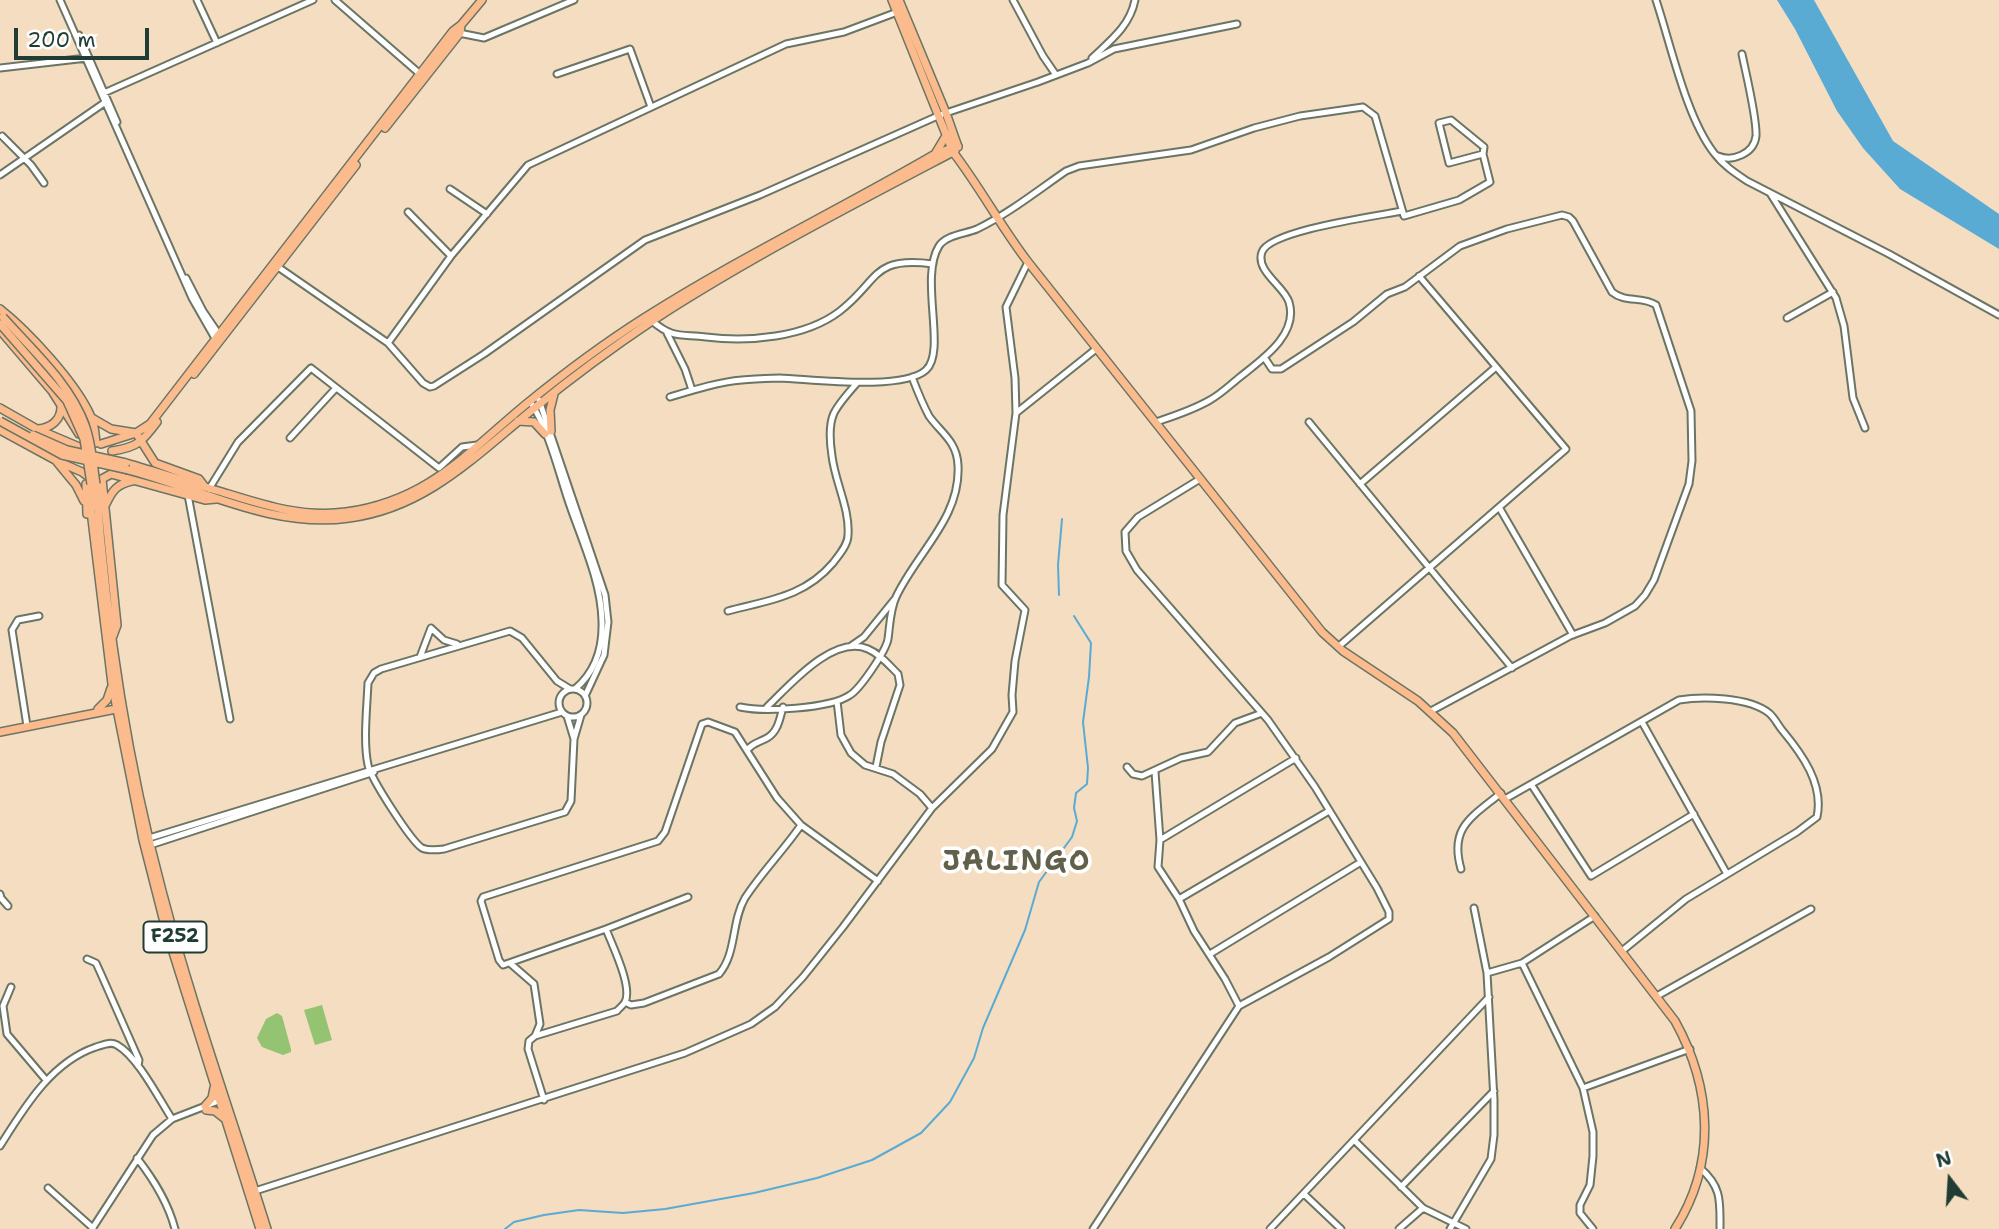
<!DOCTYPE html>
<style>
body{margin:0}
#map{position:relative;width:1999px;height:1229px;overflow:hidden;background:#f4ddc0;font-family:"Shantell Sans",sans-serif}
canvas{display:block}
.north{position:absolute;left:1915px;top:1145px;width:70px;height:70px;-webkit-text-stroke:5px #fff;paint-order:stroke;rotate:343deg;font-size:19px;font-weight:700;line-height:28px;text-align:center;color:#1f3d34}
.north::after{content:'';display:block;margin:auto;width:24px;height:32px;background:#1f3d34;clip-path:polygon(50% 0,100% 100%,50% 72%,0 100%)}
.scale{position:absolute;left:14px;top:28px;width:135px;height:32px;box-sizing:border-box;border:4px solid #1f3d34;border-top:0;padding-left:9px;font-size:21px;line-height:24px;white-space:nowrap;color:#1f3d34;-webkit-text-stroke:5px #fff;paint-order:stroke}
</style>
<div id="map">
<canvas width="1999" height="1229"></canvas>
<div class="north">N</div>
<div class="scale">200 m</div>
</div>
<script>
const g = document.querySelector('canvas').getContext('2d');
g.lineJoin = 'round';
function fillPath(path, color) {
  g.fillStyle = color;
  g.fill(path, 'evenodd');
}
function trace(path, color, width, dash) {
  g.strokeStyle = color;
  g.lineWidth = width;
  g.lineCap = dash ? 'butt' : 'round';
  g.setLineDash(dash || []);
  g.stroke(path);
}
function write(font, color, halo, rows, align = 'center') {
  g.font = font + ' "Shantell Sans",sans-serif';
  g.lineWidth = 7;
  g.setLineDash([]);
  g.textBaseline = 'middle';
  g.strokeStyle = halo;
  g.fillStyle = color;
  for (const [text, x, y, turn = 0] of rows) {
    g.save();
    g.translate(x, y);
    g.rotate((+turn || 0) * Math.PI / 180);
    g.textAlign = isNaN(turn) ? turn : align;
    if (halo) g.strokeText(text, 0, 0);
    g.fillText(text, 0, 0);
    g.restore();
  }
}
fillPath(new Path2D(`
 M322,1005L332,1040L315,1045L304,1010Z
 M277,1013L282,1016L291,1049V1052L283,1055L262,1047L257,1038L266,1019Z`), '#94c372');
fillPath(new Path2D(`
 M1777,0H1814L1893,141L1999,214V249L1900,189L1863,148L1837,111L1795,29Z`), '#59abd4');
trace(new Path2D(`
 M1059,595L1058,565L1062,519
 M505,1229L514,1222L544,1215L579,1210L623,1213L665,1209L754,1193L817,1178L872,1160L921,1133L950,1102L974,1058L983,1028L1025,930L1039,882L1072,837L1077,821L1074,808L1076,793L1087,784L1088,768L1083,722L1089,677L1091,643L1074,616`), '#59abd4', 2);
const minor = new Path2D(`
 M60,0L192,298L216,340
 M197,0L217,43
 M335,0L420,74
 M1013,0L1043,56L1056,75
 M1656,0C1671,45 1686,117 1714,153C1723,165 1735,173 1747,181L1889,254L1999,315
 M459,33L484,38L574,0
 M79,35L117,122
 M1092,58C1110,41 1130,26 1135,0
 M0,68L87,58
 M557,74L630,49L651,107
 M104,93L313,0
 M2,136L31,165L44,183
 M1718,156C1732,162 1754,154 1756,136C1757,118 1746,74 1742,54
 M0,175L107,101
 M450,189L487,214
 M1770,193L1836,298L1844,326L1853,398L1865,428
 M408,212L451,256
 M278,267L388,343L423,383L430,387L434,386L484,354L645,240L760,195L940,115L1038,82L1088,63L1114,49L1237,24
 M186,278L203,311L220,336
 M1787,318L1833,292
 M652,321C673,339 681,334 706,337C748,342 805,338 840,311C880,280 871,256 933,264
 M667,333L685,369L692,390
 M388,343L451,256L528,165L786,44L844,32L900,11
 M1264,357L1272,369H1281L1353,322L1387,294L1405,287L1460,246L1507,229L1562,215L1569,217L1573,221L1612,292C1625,303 1643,296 1656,305L1691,411L1692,461L1689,484L1654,580L1645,595L1635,606L1605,623L1570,636L1431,711
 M670,397C693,390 718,382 742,380C755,379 767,378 780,378C811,379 903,391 926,370C947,351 919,278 939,246C946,235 965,234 977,229C1008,214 1037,191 1066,171L1079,166L1191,150L1254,128L1300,116L1363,107L1375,116L1404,216L1459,200L1490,182L1483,154L1449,163L1439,123L1451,120L1484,147L1483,154
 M539,400L605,595L608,622L604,655L585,696
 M530,401C548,429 557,466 567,497C580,537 601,579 602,621C603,648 595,672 575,689
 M1016,413L1096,349
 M1156,422C1174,416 1193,410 1210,400C1221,394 1230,385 1240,377C1261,360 1299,335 1289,302C1284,286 1255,271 1262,252C1270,230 1378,216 1402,211
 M1309,422L1512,668
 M290,438L336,388
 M1360,484L1496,367
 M209,489L238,442L311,368L439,468L462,447L477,445
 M188,495L230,719
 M1499,507L1573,635
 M728,611C769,600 804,597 833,563C839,555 848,545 848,535C850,509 835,482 832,456C830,443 828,426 834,413C839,403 849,392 857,383
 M431,628L444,640L457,644
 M851,646L864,637L894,600
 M1338,647L1566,449L1419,276
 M420,657L431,628
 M559 703a14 14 0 1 1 28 0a14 14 0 1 1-28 0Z
 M570,689L557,681L522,638L510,631L381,669L374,673L368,683C367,707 363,742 368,765C371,779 411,841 422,848C429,851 437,850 444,849L565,812L571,801L574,739L581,715
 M837,701L841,735L851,753L865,765L893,774L920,794L932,808
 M740,707C763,712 830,709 850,695C860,689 886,651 888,639C890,625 890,610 896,597C917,552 961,518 958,465C957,441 940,432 929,416C922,403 917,390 912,377
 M767,707C789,686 833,634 868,649C880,654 889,665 898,674L900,685L881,742L876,767
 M567,716L574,739
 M1642,722L1727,874
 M27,726L12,630L18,620L39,616
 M747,750C754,742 758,743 767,738C778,732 780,718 783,707
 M1127,767L1133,774L1142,776L1181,758L1208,752L1235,723L1262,713
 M1155,772L1160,840L1158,867L1179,899L1194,931L1225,979L1239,1006
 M1531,784L1591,876L1694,814
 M1505,799L1679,700C1702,696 1749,697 1769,713C1774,717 1778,725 1782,730C1802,754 1824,784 1817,817L1797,832L1686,899L1622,951
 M146,839L562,712
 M1160,840L1296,758
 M147,846L374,772
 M1461,869C1449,827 1472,817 1501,793
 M0,894L1,898L8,906
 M1179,899L1329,811
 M1474,908L1487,973
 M606,929L688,897
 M1210,954L1361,862
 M87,959L96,963L101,974L139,1060L138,1066
 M1522,963L1583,1088L1593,1132V1156L1590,1185L1580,1205V1213L1593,1229
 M511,964L534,984L540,1024L535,1036
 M11,987L3,1006L7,1034L46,1080
 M1657,996L1811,909
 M625,1002L631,1005L644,1003L719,974C737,953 731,922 745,898C761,873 784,850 801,825
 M1583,1088L1690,1049
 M544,1100L528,1049L529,1041L535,1036L617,1011C619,1008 623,1006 625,1002C633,987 612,945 606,929L503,965L499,960L481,901L483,897L658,841L665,832L702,724L708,722L735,732L777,798L801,825L878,881
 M1354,1140L1423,1208L1466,1229
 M0,1146C24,1108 51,1062 96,1047C103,1045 110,1041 117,1045C138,1057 159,1099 172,1119
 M137,1158C154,1180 168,1202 175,1229
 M1700,1168C1722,1187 1720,1201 1720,1229
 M1401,1187L1494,1091
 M48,1188L93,1228
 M255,1191L685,1053L751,1024L775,1007L803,977L843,927L932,808L992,749L1013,712L1012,695L1015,661L1025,610L1002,585L1003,515L1016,413L1015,378L1006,307L1028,262
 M1304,1194L1341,1229
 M92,1229L153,1135L172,1119L221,1100
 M1093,1229L1239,1006L1329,957L1389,919V912L1377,888L1315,787L1268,720L1137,570L1126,551L1125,532L1138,517L1200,479
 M1270,1229L1489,997
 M1399,1229L1423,1208
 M1450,1229L1491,1159L1494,1135V1100L1487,973L1522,963L1595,916`);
const major = new Path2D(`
 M892,0L953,152C980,187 1001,227 1028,262L1322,632L1343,651L1418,701L1453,733L1675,1021C1712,1088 1717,1163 1675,1229
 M899,0L946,113L958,147
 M385,128L460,33L461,25
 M935,154L947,134
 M0,309C28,331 77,384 91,417C95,425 95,435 96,443
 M0,330L52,391L79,434
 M194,374L356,165
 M0,408L37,429L84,449
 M92,418L111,429L136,433L155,463L199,479L205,487
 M518,421L534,422L545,434
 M38,429C51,428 61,420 61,407
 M0,430L57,461L82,472L90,478L100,480L111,474L205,500L216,499
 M551,431L550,410L554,394
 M101,444L136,433L150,424L453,31L461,25L482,0
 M112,451C138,447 142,442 157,422
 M57,462L76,485L84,501
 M126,463C158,472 190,483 222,492C264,505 302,518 346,512C427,501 466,454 525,405C563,374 603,344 644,318C738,258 839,210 935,154L958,146
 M129,470C201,489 273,529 349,518C426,508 475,456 532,410C571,378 613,347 655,319C751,257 854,204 955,151
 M102,479L117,625L113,636
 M86,484L87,514
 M91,484V511L112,684L143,840L166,930L260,1229
 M96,484C106,621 126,757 162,891C192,1005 232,1117 267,1229
 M106,504C112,491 117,484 132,481
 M98,709L107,700L111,688
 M0,732L116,709
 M205,1106L212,1098L214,1088
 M206,1110L215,1111L224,1118`);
trace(minor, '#6a7565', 9);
trace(major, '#6a7565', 10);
trace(minor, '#fff', 5);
trace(major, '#fbbb8d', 7);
const majorBridge = new Path2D(`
 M3,317C32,350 70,383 85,425C92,443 93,465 96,484
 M0,324L67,401L84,439L91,484
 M0,421L62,455L129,470
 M33,435L67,450L126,463`);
trace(majorBridge, '#6a7565', 10, []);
trace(majorBridge, '#fbbb8d', 7);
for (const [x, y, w] of [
 [175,937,63]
]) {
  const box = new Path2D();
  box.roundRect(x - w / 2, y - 15.5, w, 31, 5);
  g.fillStyle = '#fff';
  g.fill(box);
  trace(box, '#1f3d34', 2);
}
write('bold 19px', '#1f3d34', null, [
 ["F252",175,937]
]);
g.letterSpacing = '2px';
write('bold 28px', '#60604b', '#fff', [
 ["JALINGO",1017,863]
]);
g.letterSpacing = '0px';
</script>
